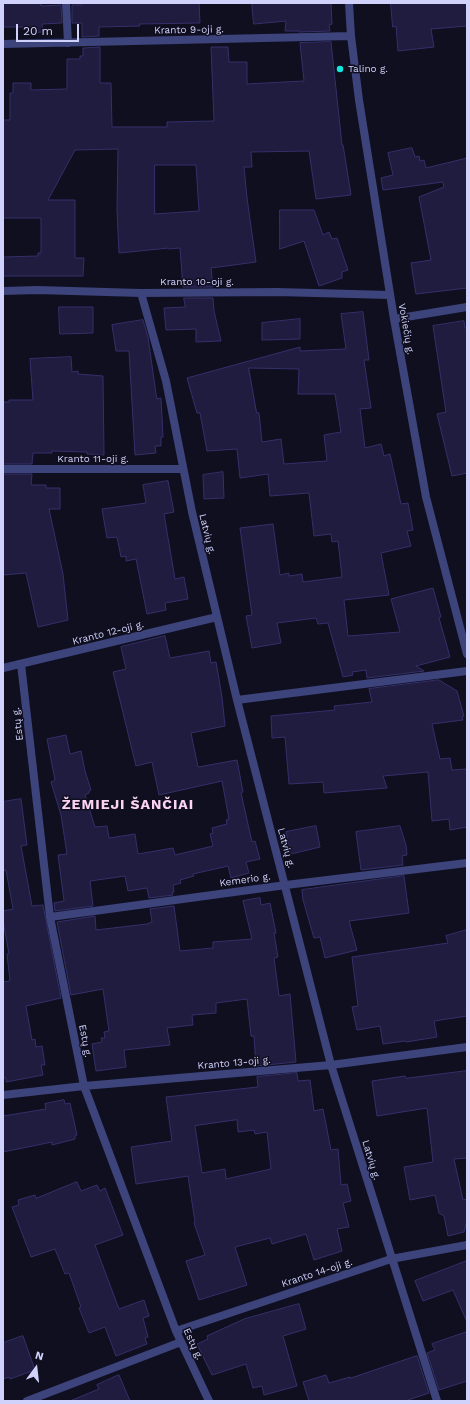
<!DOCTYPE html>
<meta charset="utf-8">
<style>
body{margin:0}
#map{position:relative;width:470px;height:1404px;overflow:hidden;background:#0f0f20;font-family:"Work Sans",sans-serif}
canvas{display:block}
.frame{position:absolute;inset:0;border:4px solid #d1d2fb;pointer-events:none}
.north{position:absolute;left:16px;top:1348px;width:40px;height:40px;-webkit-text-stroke:3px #0f0f20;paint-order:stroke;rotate:15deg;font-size:11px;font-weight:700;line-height:16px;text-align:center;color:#d1d2fb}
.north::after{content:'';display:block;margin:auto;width:14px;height:18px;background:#d1d2fb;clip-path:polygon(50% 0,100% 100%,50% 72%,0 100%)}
.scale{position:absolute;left:16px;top:24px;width:63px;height:18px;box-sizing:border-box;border:2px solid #d1d2fb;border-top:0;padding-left:5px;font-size:12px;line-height:14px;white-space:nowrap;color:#d1d2fb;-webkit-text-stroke:3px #0f0f20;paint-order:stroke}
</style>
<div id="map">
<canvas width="470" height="1404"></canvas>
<div class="frame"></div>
<div class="north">N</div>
<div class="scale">20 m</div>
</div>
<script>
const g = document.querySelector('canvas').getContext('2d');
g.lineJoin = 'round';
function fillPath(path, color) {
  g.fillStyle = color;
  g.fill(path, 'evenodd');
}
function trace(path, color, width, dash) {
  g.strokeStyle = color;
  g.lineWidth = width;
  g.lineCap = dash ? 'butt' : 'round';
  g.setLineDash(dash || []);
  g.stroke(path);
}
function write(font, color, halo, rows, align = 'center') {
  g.font = font + ' "Work Sans",sans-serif';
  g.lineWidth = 3;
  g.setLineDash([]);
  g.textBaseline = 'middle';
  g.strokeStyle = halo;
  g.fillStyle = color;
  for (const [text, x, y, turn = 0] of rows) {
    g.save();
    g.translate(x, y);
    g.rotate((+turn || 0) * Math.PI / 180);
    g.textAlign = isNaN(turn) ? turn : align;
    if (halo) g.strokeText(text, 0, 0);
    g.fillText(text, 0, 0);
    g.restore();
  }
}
const building = new Path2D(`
 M3,3H41V6L61,5L62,23L42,24L43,32L26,33V27H3Z
 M82,3H199L200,23L139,24L140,26L99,27V36L82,37V23H72V5H82Z
 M252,3H331L332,24L329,25L330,31L299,32V31H285L286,21L254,24Z
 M391,3H467V26L431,29L434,47L398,51L396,26L393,27Z
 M331,42L342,145H343L351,195L316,199L309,151L251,152L252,167H244L247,198L256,262L211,268L213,287H183L180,248L169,249V248L119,253L117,209L118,149L75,150L48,200H75V258H84L83,276H3V257L38,256V253H41V218H3V120H10V93H13V83H31V90L67,89V59H80V56H83V48L100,47V83H111L112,127H167V122L214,121L211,47H228L229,62H247V84L304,81L300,43ZM155,165H196L199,211L155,214Z
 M412,148L415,157L419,156L420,161L424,160L426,168L467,158V288L416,294L411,263L431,260L419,197L444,187L443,182L383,190L381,178L393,175L388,153Z
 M280,210H314L323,235L329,232L332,239L337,238L348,270L342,272V278L319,286L304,241L280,249Z
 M184,298H213L214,311L221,341L196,342V329L166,330L164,308L185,307Z
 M59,307H93V333L60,334Z
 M363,312L369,360H364L371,408L360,409L365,448L381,444L384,456L390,454L401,504L408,503L413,530L407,531L411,546L381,553L389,595L344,600L348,636L400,632L391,599L433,588L441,617L439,618L450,657L416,666L424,671L367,678L366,670L352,672L353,675L343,677L328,623L318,624L316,618L277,623L281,643L252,648L246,616L252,615L240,528L273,524L280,575L289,573V576L302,574L303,582L342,577L338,541L332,542L331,534L314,536L309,493L270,496L268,474L240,478L237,449L207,451L200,413H197L187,378L300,347V351L346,349L341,314ZM249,368L299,369L298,394H335L341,432L324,435L327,461L284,464L281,439L262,442L259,413H257Z
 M300,319V339L262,340V323Z
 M143,320L148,337L156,394L157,399L161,398L163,437H161V446H155L156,453L135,455L129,351H116L112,325Z
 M464,321L465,328H467V473L452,476L437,414L446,412L433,326Z
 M71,357L72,372L78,371V374L103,376L104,455L87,454V452L52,451V453H33L32,464H3V402H9V400H33L30,359Z
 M223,472L224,498L204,499L203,475Z
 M3,474H32L31,485H46V488H60V509H49L63,574L68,620L38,627L26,573L3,575Z
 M168,481L174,512L164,514L175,579L184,577L188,599L165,603L166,610L147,614L136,559L126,561V556L121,557L117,537L107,538L102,509L146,503L143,485Z
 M165,636L170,658L209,651L211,663L216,662L222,697L225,726L191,733L198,767L237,760L243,792L241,793L252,842L255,841L260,859L246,862L249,873L231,878L228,866L193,874L194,876L180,880L181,883L173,885L174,892H172L173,895L149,898L147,888L128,891L125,876L90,881L93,906L55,911L54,903L64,901L58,855L67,854L61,815L51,782L55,780L47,739L66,735L70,754L81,751L85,771L91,790L89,791V793L85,795L95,827L107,826L109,838L135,834L138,854L173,848L175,855L213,846L210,834L213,833L212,828L227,824L226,820L229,819L222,781L159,795L152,762L136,766L113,672L126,669L121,647Z
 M439,680L457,691L464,716L462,717L463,720L432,724L440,759L450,758L452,770L467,769V827L450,830L449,819L432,821L428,772L383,776L387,788L324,793L323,782L289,784L285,737L272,738L271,716L335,710L334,706L372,702L369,689Z
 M21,799L27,845L21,846L32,906L43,905L61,998L26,1006L32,1040L35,1039L36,1047L42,1046L45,1065H41L43,1075L6,1082V1078H3V982L10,981L7,954H9L3,920V911L13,909L6,870L3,871V802Z
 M316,826L320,847L291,854L286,832Z
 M400,826L406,845L407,855L402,856L403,865L361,870L356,832Z
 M404,876L409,913L349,921L357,950L325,958L320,937L314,938L303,900L302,890Z
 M260,898L261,905L270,903L276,933H274L278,957L274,958L279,996L290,994L296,1062L256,1066L254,1036H251L247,999L216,1003V1013L192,1015L193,1025L167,1028L170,1045L124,1050L126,1067L96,1071L92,1044L102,1042L101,1038H105L104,1032L109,1031L103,989L71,995L57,922L95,916L96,930L147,924L152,922L150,909L174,906L180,951L213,948V942L252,939L243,901Z
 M467,930V1016L434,1021L437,1037L406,1042L405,1041L383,1044L380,1026L357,1030L352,1007L358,1006L352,957L448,943L446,936Z
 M467,1071V1158L454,1159L463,1200L467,1199V1220L464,1232L448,1236L444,1216L439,1213L435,1195L410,1200L404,1167L433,1162L427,1108L377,1116L372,1081L405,1076L406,1078Z
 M297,1073L298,1081L310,1080L314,1111L323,1109L331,1150L338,1149L341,1185L347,1184L351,1201L343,1203L349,1227L337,1229L342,1251L314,1260L306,1234L272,1244L270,1238L235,1247L247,1285L199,1300L186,1261L205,1255L194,1223L195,1222L188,1176L136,1184L131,1147L172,1141L166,1097L258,1087L257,1077ZM237,1120L238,1132L254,1130L255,1134L267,1132L271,1169L226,1179L225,1169L202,1173L195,1126Z
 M64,1100L65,1104L70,1103L77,1135L75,1136V1139L52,1145V1142L3,1152V1116L46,1109L45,1104Z
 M77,1182L81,1191L97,1185L100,1191L105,1188L123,1235L95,1245L119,1309L144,1300L149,1316L143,1318L148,1337L145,1338L147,1344L116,1356L105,1327L89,1333L79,1308L81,1307L69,1273L65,1274L55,1249L31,1257L12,1207L19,1205L18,1200L35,1195L36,1198Z
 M467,1261V1322L453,1290L423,1301L415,1281Z
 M299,1304L306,1329L283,1336L297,1386L264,1395L262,1386L253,1388L246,1364L212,1375L197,1344L208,1339L207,1336L244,1319Z
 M467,1332V1381L439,1390L427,1353L435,1350L432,1344Z
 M23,1336L35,1370L10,1379L9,1377L3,1379V1343Z
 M417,1356L429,1393L405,1401H309L303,1382L326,1375L329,1383L350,1377V1378Z
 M119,1375L130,1401H70L99,1389L97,1385Z`);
fillPath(building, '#1f1c3f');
trace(building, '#34306a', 1);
trace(new Path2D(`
 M66,3L68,43
 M349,3L351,36L359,100L394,319L426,497L467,654
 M3,44L351,36
 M3,291L37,290L141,293L277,292L390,295
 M141,293L166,381L192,512L237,700L331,1065L437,1401
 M394,319L467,307
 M3,469H183
 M21,664L50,917L84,1086L176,1331L209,1401
 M3,668L217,617
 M237,700L467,671
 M50,917L286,885L467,863
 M3,1095L84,1086L331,1065L467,1047
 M176,1331L391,1259L467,1245
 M27,1401L181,1342`), '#3d437b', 8);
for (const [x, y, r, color] of [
 [340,69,4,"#12e7df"]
]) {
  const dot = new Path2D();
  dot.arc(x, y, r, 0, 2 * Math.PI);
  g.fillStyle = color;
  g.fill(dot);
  trace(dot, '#0f0f20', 1.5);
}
write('10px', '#d1d2fb', '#0f0f20', [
 ["Kranto 9-oji g.",189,30,-1],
 ["Kranto 10-oji g.",197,282],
 ["Vokiečių g.",406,329,80],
 ["Kranto 11-oji g.",93,459],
 ["Latvių g.",207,534,76],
 ["Kranto 12-oji g.",108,633,-14],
 ["Estų g.",18,724,-97],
 ["Latvių g.",286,848,75],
 ["Kemerio g.",245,880,-8],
 ["Estų g.",85,1041,79],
 ["Kranto 13-oji g.",234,1063,-5],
 ["Latvių g.",371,1160,73],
 ["Kranto 14-oji g.",317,1273,-18],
 ["Estų g.",193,1344,65]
]);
write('10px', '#d1d2fb', '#0f0f20', [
 ["Talino g.",348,69]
], 'left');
g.letterSpacing = '1px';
write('bold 14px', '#fcd3f2', '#0f0f20', [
 ["ŽEMIEJI ŠANČIAI",128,805]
]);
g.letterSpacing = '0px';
</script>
